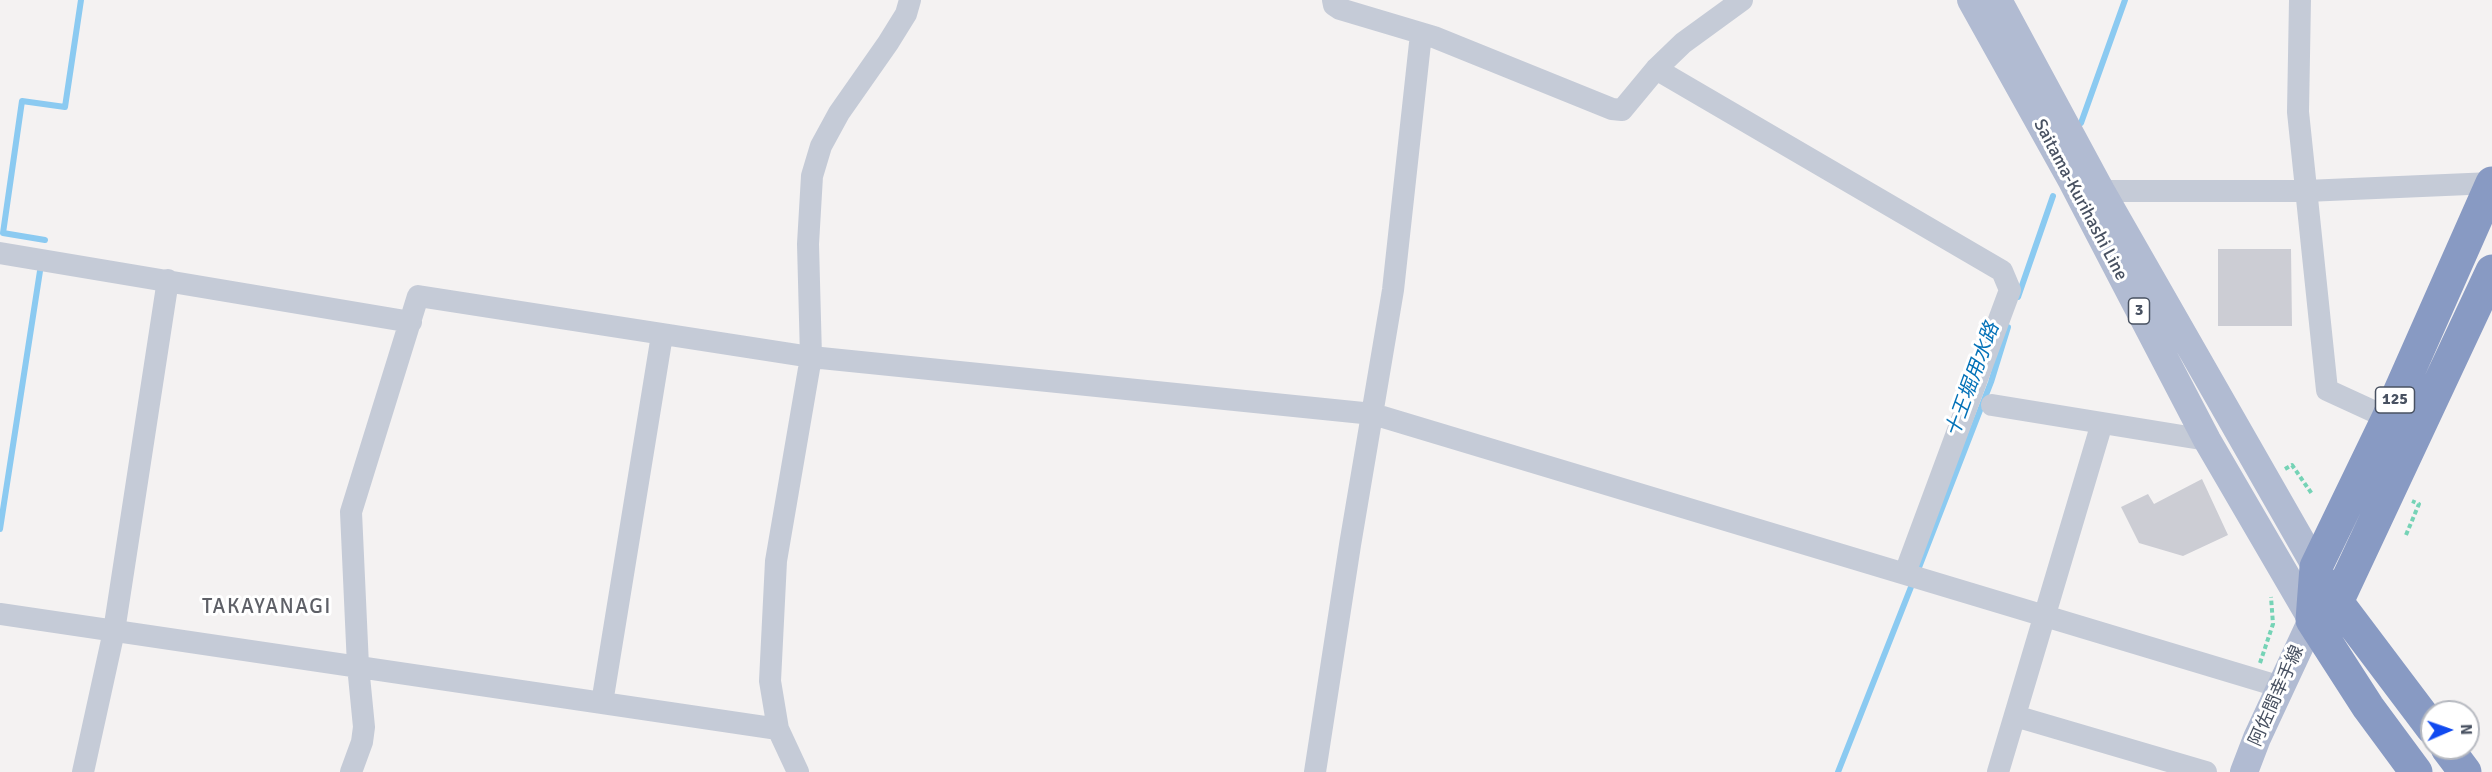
<!DOCTYPE html>
<meta charset="utf-8">
<style>
body{margin:0}
#map{position:relative;width:2492px;height:772px;overflow:hidden;background:#f4f2f2;font-family:Signika,sans-serif}
canvas{display:block}
.north{position:absolute;left:2420px;top:700px;width:60px;height:60px;box-sizing:border-box;background:#fff;border:2px solid #b6b9c0;border-radius:50%;rotate:88deg;font-size:16px;font-weight:700;line-height:24px;text-align:center;color:#485161}
.north::after{content:'';display:block;margin:auto;width:21px;height:27px;background:#114af0;clip-path:polygon(50% 0,100% 100%,50% 72%,0 100%)}
</style>
<div id="map">
<canvas width="2492" height="772"></canvas>
<div class="north">N</div>
</div>
<script>
const g = document.querySelector('canvas').getContext('2d');
g.lineJoin = 'round';
function trace(path, color, width, dash) {
  g.strokeStyle = color;
  g.lineWidth = width;
  g.lineCap = dash ? 'butt' : 'round';
  g.setLineDash(dash || []);
  g.stroke(path);
}
function fillPath(path, color) {
  g.fillStyle = color;
  g.fill(path, 'evenodd');
}
function write(font, color, halo, rows, align = 'center') {
  g.font = font + ' Signika,"Noto Sans JP",sans-serif';
  g.lineWidth = 6;
  g.setLineDash([]);
  g.textBaseline = 'middle';
  g.strokeStyle = halo;
  g.fillStyle = color;
  for (const [text, x, y, turn = 0] of rows) {
    g.save();
    g.translate(x, y);
    g.rotate((+turn || 0) * Math.PI / 180);
    g.textAlign = isNaN(turn) ? turn : align;
    if (halo) g.strokeText(text, 0, 0);
    g.fillText(text, 0, 0);
    g.restore();
  }
}
trace(new Path2D(`
 M2081,123L2125,0
 M45,240L3,233L22,101L65,107L81,0
 M2018,297L2053,196
 M0,529L40,271
 M1918,570L1991,382L2008,327
 M1838,772L1911,587`), '#8bcaf1', 6);
fillPath(new Path2D(`
 M2218,249H2291L2292,326H2218Z
 M2202,479L2228,535L2183,556L2139,543L2121,507L2148,494L2154,504Z`), '#cccdd4');
trace(new Path2D(`
 M2285,469L2292,465L2312,494
 M2406,535L2419,504L2412,501
 M2260,663L2273,624L2271,597`), '#75d3b6', 4, [4.5, 3]);
trace(new Path2D(`
 M1333,0L1334,5L1340,9L1434,37L1612,109L1622,110L1656,69L1683,43L1742,0
 M2300,0L2298,112L2327,390L2388,418
 M1656,69L2002,271L2010,290L1905,573
 M2101,191H2306L2492,183
 M0,253L411,322
 M1992,405L2207,440
 M0,614L778,729
 M602,703L662,335
 M2015,716L2206,772
 M83,772L114,631L168,280
 M351,772L362,742L364,727L358,666L351,512L418,296L811,357L1373,414L2281,687
 M798,772L778,729L770,681L776,561L811,357L808,244L812,176L821,146L839,113L888,43L906,14L910,0
 M1315,772L1350,545L1393,290L1421,34
 M1998,772L2102,423`), '#c5cbd7', 22);
trace(new Path2D(`
 M1971,0L2072,181L2207,440L2312,620L2257,738L2244,772
 M1998,0L2101,191L2316,567`), '#b1bbd2', 28);
trace(new Path2D(`
 M2327,585L2337,602L2432,728
 M2337,602L2492,271
 M2447,748L2465,772
 M2416,772L2368,707L2312,620L2316,567L2388,418L2492,183`), '#889ac3', 33);
for (const [x, y, w] of [
 [2139,311,21],
 [2395,400,39]
]) {
  const box = new Path2D();
  box.roundRect(x - w / 2, y - 13, w, 26, 4.5);
  g.fillStyle = '#fff';
  g.fill(box);
  trace(box, '#485161', 1.5);
}
write('bold 16px', '#485161', null, [
 ["3",2139,311],
 ["125",2395,400]
]);
write('18px', '#485161', '#fff', [
 ["Saitama-Kurihashi Line",2080,200,62],
 ["阿佐間幸手線",2277,696,-66]
]);
write('italic 20px', '#0472b8', '#fff', [
 ["十王堀用水路",1973,380,-70]
]);
g.letterSpacing = '1.5px';
write('21px', '#5e6067', '#fff', [
 ["TAKAYANAGI",267,607]
]);
g.letterSpacing = '0px';
</script>
